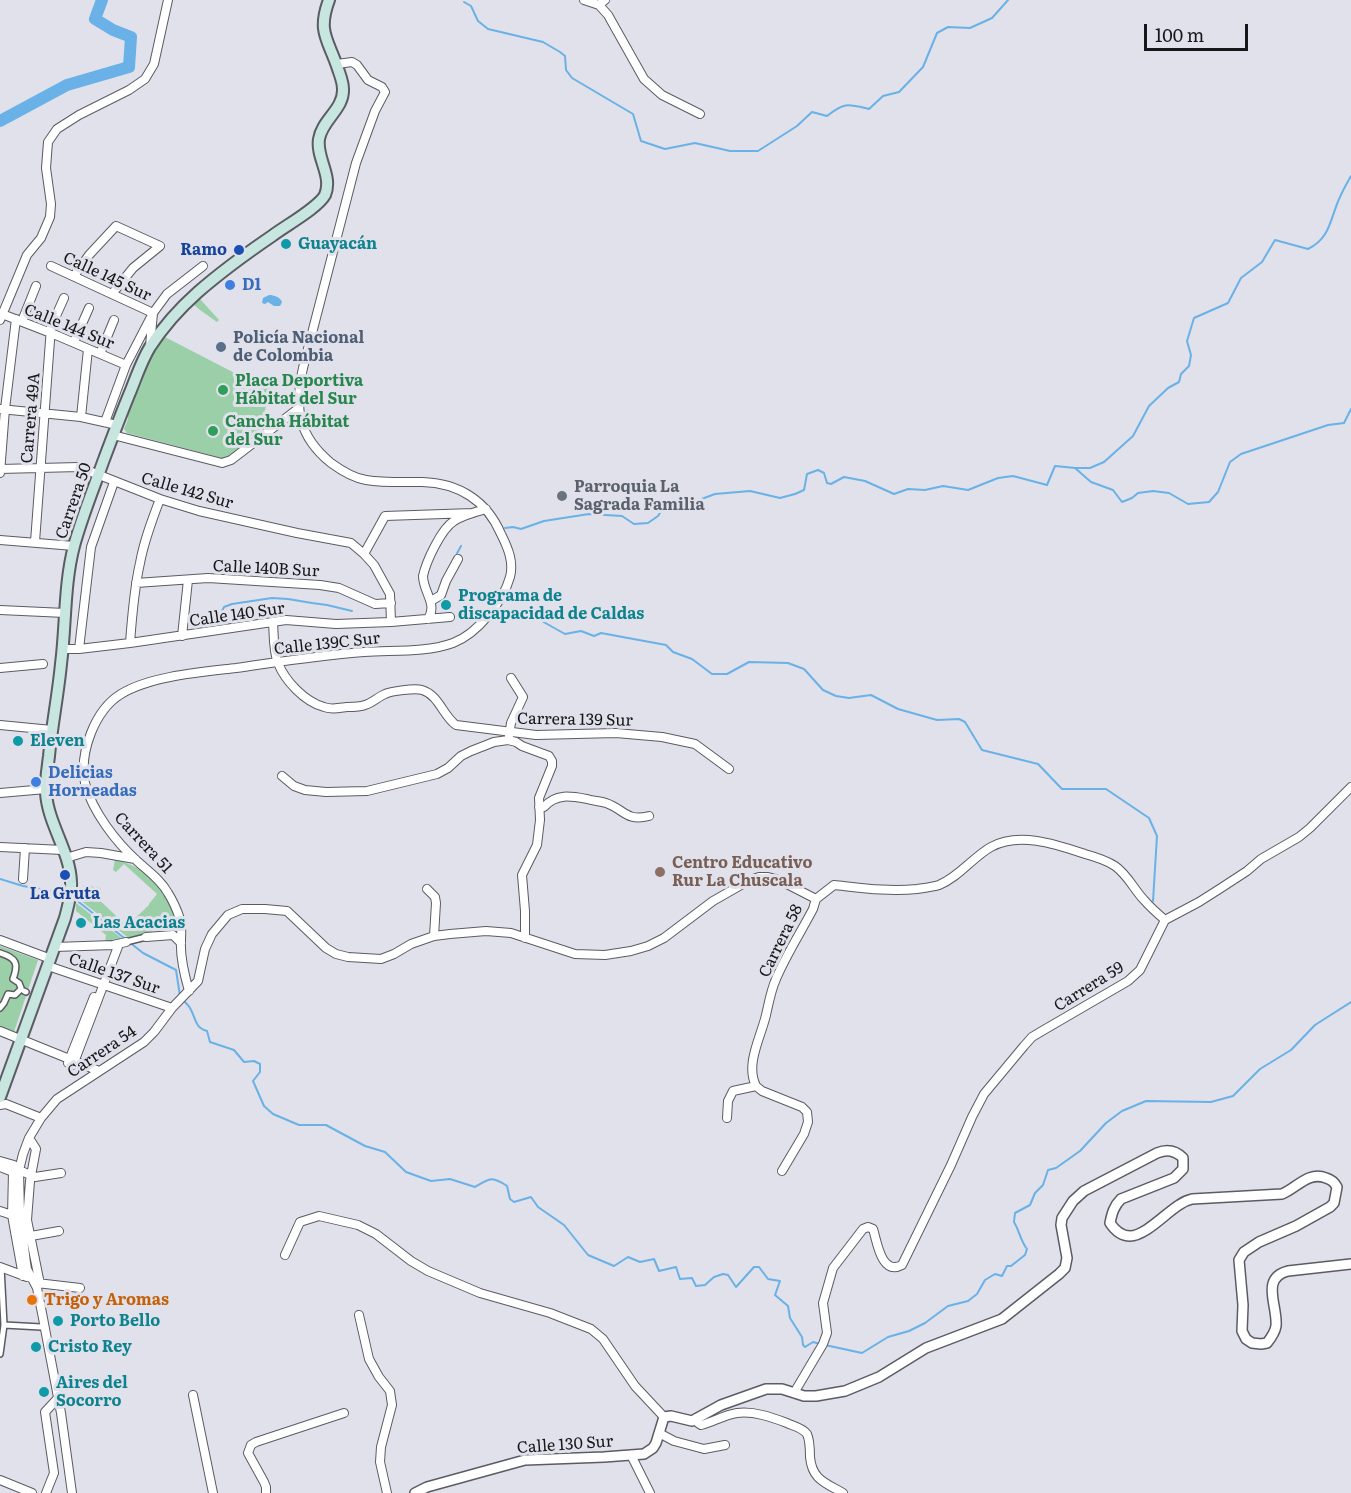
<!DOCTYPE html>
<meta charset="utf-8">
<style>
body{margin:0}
#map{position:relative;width:1351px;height:1493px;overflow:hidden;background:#e0e1ea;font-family:Literata,serif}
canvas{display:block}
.scale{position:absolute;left:1144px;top:24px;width:104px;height:27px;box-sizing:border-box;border:3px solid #17171a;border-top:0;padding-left:8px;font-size:18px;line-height:21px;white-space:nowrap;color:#17171a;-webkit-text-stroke:4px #e0e1ea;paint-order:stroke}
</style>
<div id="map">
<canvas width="1351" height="1493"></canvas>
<div class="scale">100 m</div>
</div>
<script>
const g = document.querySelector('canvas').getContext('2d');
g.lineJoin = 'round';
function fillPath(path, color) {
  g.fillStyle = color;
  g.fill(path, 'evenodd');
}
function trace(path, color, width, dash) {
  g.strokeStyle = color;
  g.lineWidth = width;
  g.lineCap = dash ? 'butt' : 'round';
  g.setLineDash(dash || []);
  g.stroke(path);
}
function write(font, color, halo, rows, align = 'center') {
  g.font = font + ' Literata,serif';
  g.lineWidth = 6;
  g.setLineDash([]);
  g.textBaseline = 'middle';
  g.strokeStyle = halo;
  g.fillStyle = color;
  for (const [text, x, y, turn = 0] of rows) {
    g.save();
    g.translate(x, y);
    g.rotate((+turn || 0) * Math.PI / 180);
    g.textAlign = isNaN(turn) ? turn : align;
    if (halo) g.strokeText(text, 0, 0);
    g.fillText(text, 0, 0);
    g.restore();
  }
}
fillPath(new Path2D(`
 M200,299L219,320L217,322L200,310L193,304Z
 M163,336L250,381L271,388L270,401L266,405L265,411L272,419L257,431L256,435L225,460L219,459L220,458L218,457L127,433L124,429L128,419L127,412L151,357Z
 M115,859C137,866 158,877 169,898C173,906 175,917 177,926L176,929L154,930L145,936L130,939L80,900L84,885L100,888L101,889L95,896L127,926L149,905V904L157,894L124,864L116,872L113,870Z
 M76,903L124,940L105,942L106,935L76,911Z
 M0,946L38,960L14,1032L0,1027Z`), '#9acfa7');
fillPath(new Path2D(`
 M269,295C274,295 280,297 282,302L280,306H274L268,302L265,304L262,303L263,298Z`), '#69b1e6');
trace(new Path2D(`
 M464,2L471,6L478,21L488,29L543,42L560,52L565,56L566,70L572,78L633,114L641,141L665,149L695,143L730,151H758L797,126L812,112L827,116C845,102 848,104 869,109L883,96L899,92L923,67L937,33L948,27L970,28L992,18L1008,0
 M1075,468H1090L1104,462L1133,436L1149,406L1168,388L1179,382L1181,374L1189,366L1191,355L1187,341L1194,318L1228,303L1241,278L1262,262L1275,240L1308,249C1331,238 1330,218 1340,197C1343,190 1347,183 1351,176
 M505,528L513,527L521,529L544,521L589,514L622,516L634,524L648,523L658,516L668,501L691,503L715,494L750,491L780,498L795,494L804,490L807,474L818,470L824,473L827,483L831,484L844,477L865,481L894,494L908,489L925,490L943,486L968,490L998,478L1013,476L1047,485L1055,466L1075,468L1091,482L1113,490L1122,502L1132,498L1138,493L1153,491L1169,493L1188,504L1209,502L1218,492L1230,462L1241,454L1328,425L1344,423L1351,409
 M454,559L461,546
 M504,611L513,614L535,612L540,620L565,634L581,631L594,636L601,633L666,645L673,652L692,659L712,674H727L749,662L788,663L804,669L823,690L836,696L849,698L871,695L898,709L937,720L959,719L965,722L982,750L1038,764L1062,789H1106L1149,818L1157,836L1153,901
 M220,624L221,613L224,607L232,604L272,598L288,599L312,603L327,605L352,611
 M0,879L23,886L63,893L67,895
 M75,899L143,953L176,970L180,996
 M183,1000C185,1002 189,1006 190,1008C196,1018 194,1027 207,1031L210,1042L234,1050L244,1062L254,1061L260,1064V1072L253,1081L264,1106L273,1114L299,1125H326L365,1146L385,1152L406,1172L431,1181L450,1179L475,1187C490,1178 492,1176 507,1186L510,1199L514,1202L531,1197L538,1207L564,1225L588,1255L614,1266L628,1257L640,1262L654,1259L659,1271L676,1267L680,1279L692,1278L696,1286L705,1285L714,1277L723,1274L728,1275L736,1287L754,1267H759L768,1279L780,1281L775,1295L788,1306L790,1318L802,1337L803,1345L805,1347L813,1342L820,1344
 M825,1345L862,1353L888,1337L909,1331L925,1323L948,1306L968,1301L977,1294L985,1280L995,1274L1002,1276L1007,1266H1011L1025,1255L1027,1249C1020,1240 1020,1232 1014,1222L1015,1213L1030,1205L1035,1193L1043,1185L1048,1170L1056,1168L1080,1151L1106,1123L1122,1111L1146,1101L1211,1102L1233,1096L1260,1069L1291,1050L1315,1025L1351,1002`), '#69b1e6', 2);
trace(new Path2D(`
 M0,121L67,85L129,67L131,37L113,30L95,19L102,0`), '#69b1e6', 12);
const pedestrian = new Path2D(`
 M126,942L146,937
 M0,953C16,958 19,963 13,979L19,983L21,988L20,990
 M24,991L26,992
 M0,1008L4,1003L8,994L15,995L20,990
 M4,1325L41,1327
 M0,1354L4,1325L1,1267`);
const minor = new Path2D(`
 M584,0L599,5L605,0
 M599,5L608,15L644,79L662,95L700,114
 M51,266L153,313L150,346
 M74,276L89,255L116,226L160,246L133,268L112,294
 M2,314L51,333L126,365
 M0,320L27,255L41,238L50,217L51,204L46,168L48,142L57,129L79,115L129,90L145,79L154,64L168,0
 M22,321L36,286
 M74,342L89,308
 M100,354L114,320
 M0,409L81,417L117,425
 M81,417L88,349
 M105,422L126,365L153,313L167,294L203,266
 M113,435L222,463L231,460L299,408
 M0,469L79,467L160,499L199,511L297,533L351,543L364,554
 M0,473L5,409L16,319
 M0,540L74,546
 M35,542L51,327L64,298
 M136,583L208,578L320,585L339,588L375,604L391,603
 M431,601L441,595L446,581L458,559
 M0,610L65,613
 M428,619C438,604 423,592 423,576C426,562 441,529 454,521C463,515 475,512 486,509
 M273,622C274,635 273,651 278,663C285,681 305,702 324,707C331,710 339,708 347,707C353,707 360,707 365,705C372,703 378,697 385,694C391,691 415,688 422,690C439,695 443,716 456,725L536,735L616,733L662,737L695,744L729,769
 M391,622L390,594L374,565L364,554L385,516L473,513
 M182,636L188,580
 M130,643C132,616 134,589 140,563C144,541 152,520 160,499
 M63,649H79L130,643L286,620L336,624L391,622L450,617
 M79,649L91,547L114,482
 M0,668L43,664
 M0,725L52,730
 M509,736L511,723L523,697L511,678
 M282,776L294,786L305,790L326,792L367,791L437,774L448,768L461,756L471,751L494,742L508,740L516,742L522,746L549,756L552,761V766L539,798L540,820L537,845L522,875L525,911V938
 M0,793L46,789
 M539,807H544C556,793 571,796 587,799C593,801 600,801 606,803C624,809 626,822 649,816
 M0,847L63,850
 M66,858L86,852L101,853L135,859
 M23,879L25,848
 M427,889L435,897L436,903L434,936
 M146,937L173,935L181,943
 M0,940L51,959
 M55,947L113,945L126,942
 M48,966L172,1008
 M189,991C185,977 180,956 181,941C181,934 182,927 180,919C177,910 173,901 168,893C161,880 148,871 137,861C116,842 92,811 85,783C79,752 95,710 121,694C150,676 202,672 236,668C278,662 321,655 364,652C393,650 425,653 453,643C477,634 503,602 510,577C514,562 508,548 501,534C487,501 459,483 422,482C403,482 385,483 366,480C353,478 342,471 331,463C298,436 294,408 303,368L356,163L375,111L385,92L382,87L368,80L357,65L352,62L337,64
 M0,1031L99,1071
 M68,1063L94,997
 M73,1065L119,944
 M756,1086C745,1064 761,1037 766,1015C769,1002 771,990 776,979C786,955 801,932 813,909L816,899L834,885C862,888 889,892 917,889C924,888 933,887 939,885C959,877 973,857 991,847C1019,831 1058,845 1085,854C1096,857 1106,860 1115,866C1128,875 1134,890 1145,901C1151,908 1158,914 1165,920
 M0,1105L6,1104L41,1118
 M727,1118L728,1101L733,1091L756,1086L762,1091L802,1107L807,1112L808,1122L804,1134L782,1171
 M29,1138L36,1149L30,1181L27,1220L40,1284
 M0,1161L14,1165L19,1170L35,1177L61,1173
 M0,1167L13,1172L18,1171
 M13,1172L12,1215L23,1276
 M0,1211L12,1215L16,1214
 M31,1236L59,1231
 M285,1255L300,1222L319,1216L358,1225L376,1234L411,1261L428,1271L480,1293L550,1313L591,1329L603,1339L635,1386L664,1417
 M0,1267L27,1277
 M37,1283L80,1288
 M359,1315L369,1359L379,1377L390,1391L392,1405L381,1447L380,1462L387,1493
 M794,1393L823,1344L827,1333L823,1303L833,1268L863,1229L868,1227L873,1229C877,1241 881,1276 902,1265L951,1165L972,1117L984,1094L1024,1046L1032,1037L1042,1031L1128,981L1140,970L1165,920L1199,902L1221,888L1247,871L1261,859L1299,837L1310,828L1351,787
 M193,1395L213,1493
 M697,1418L698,1423L701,1425C713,1422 724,1415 737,1413C754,1411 771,1417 787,1423C793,1426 803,1428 807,1434C810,1441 810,1450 810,1457C812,1480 826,1483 843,1493
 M659,1433L674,1441L704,1449L725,1445
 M631,1455L650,1493
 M0,1480L32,1493
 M46,1493L54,1473L45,1412L58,1398
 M72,1493L61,1413L42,1313L37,1288L27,1269L26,1263L20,1214L19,1170L23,1154L29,1138L41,1118L57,1099L144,1042L154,1032L172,1008L198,981L205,949L212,934L228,915L242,909H265L287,911L326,948L336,954L348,957L381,959L394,954L411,944L434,936L450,934L486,931L511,933L575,954L605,955L631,951L648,946L664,938L713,901L748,881L759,877H768L779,880L816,899
 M266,1493V1487L264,1482L248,1453L251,1445L256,1442L344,1413`);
const tertiary = new Path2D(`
 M415,1493L427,1487L525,1460L604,1457L644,1454L653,1448L656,1443L664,1417L671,1416L692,1421L721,1405L766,1389H782L804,1396H816L845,1391L879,1377L926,1348L1002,1319L1059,1274L1065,1268L1067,1258L1061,1225L1062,1218L1073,1201L1084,1191L1157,1153C1167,1149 1175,1150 1183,1158V1169L1174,1178L1121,1199C1114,1206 1112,1213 1110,1223C1114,1229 1121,1236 1130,1236C1145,1236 1166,1213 1179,1205C1183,1202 1188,1200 1192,1199L1282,1194C1297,1188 1308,1171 1326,1178C1332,1180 1334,1182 1337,1187L1334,1203L1330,1207L1296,1226L1259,1242L1244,1252L1239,1260L1243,1305L1242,1331L1246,1339L1252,1343L1261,1344L1267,1343C1271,1338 1275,1332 1276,1326C1278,1306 1260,1278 1288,1271L1351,1264`);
const secondary = new Path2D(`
 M0,1097L65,918C68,906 72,894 71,882C70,851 48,824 46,793C46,780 47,768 49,756C52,725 58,695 61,664C66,625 64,584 74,546C82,517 93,490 103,462C112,438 121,414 131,390C137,375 142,360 150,347C163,327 180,308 198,292C221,272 247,253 272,236C285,226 318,208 325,195C333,176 316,158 319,139C322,120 344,109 343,89C343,82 340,75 338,69C328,39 317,32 329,0`);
trace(pedestrian, '#5b5b63', 8);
trace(minor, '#5b5b63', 10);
trace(tertiary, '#5b5b63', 12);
trace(secondary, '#5b5b63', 14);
trace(pedestrian, '#fff', 5);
trace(minor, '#fff', 8);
trace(tertiary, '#fff', 9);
trace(secondary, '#c6e6df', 10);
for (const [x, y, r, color] of [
 [286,244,6,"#0f9aa8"],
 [239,250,6,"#1a4fb4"],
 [230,285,6,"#3f7fe0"],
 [221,347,6,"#5c6f8a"],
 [223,390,6,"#2e9e5b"],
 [213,431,6,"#2e9e5b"],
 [562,496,6,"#6b7280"],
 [446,605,6,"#0f9aa8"],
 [18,741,6,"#0f9aa8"],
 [36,782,6,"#3f7fe0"],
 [660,872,6,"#8d6e63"],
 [65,875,6,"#1a4fb4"],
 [81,923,6,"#0f9aa8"],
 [32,1300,6,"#e8710a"],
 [58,1321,6,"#0f9aa8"],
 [36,1347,6,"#0f9aa8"],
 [44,1392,6,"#0f9aa8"]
]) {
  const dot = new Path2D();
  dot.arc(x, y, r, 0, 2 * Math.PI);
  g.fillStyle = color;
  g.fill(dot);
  trace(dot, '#e0e1ea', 2);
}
write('bold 16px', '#0d838f', '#e0e1ea', [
 ["Guayacán",298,244],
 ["Programa de",458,596],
 ["discapacidad de Caldas",458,614],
 ["Eleven",30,741],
 ["Las Acacias",93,923],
 ["Porto Bello",70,1321],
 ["Cristo Rey",48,1347],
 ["Aires del",56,1383],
 ["Socorro",56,1401]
], 'left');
write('bold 16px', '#164399', '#e0e1ea', [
 ["Ramo",227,250],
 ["La Gruta",65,894,"center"]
], 'right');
write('16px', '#17171a', '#e0e1ea', [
 ["Calle 145 Sur",107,277,25],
 ["Calle 144 Sur",69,327,22],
 ["Carrera 49A",31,418,-85],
 ["Calle 142 Sur",187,491,16],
 ["Carrera 50",74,501,-71],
 ["Calle 140B Sur",266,569,3],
 ["Calle 140 Sur",237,615,-8],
 ["Calle 139C Sur",327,644,-6],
 ["Carrera 139 Sur",575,720,1],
 ["Carrera 51",143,843,47],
 ["Carrera 58",781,941,-64],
 ["Calle 137 Sur",114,974,19],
 ["Carrera 59",1089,987,-32],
 ["Carrera 54",102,1052,-34],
 ["Calle 130 Sur",565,1445,-4]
]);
write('bold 16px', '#366cbe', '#e0e1ea', [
 ["D1",242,285],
 ["Delicias",48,773],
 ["Horneadas",48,791]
], 'left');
write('bold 16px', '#4e5e75', '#e0e1ea', [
 ["Policía Nacional",233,338],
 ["de Colombia",233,356]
], 'left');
write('bold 16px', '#27864d', '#e0e1ea', [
 ["Placa Deportiva",235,381],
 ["Hábitat del Sur",235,399],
 ["Cancha Hábitat",225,422],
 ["del Sur",225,440]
], 'left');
write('bold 16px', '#5b616d', '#e0e1ea', [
 ["Parroquia La",574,487],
 ["Sagrada Familia",574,505]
], 'left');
write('bold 16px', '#785e54', '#e0e1ea', [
 ["Centro Educativo",672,863],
 ["Rur La Chuscala",672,881]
], 'left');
write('bold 16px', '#c56008', '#e0e1ea', [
 ["Trigo y Aromas",44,1300]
], 'left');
</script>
